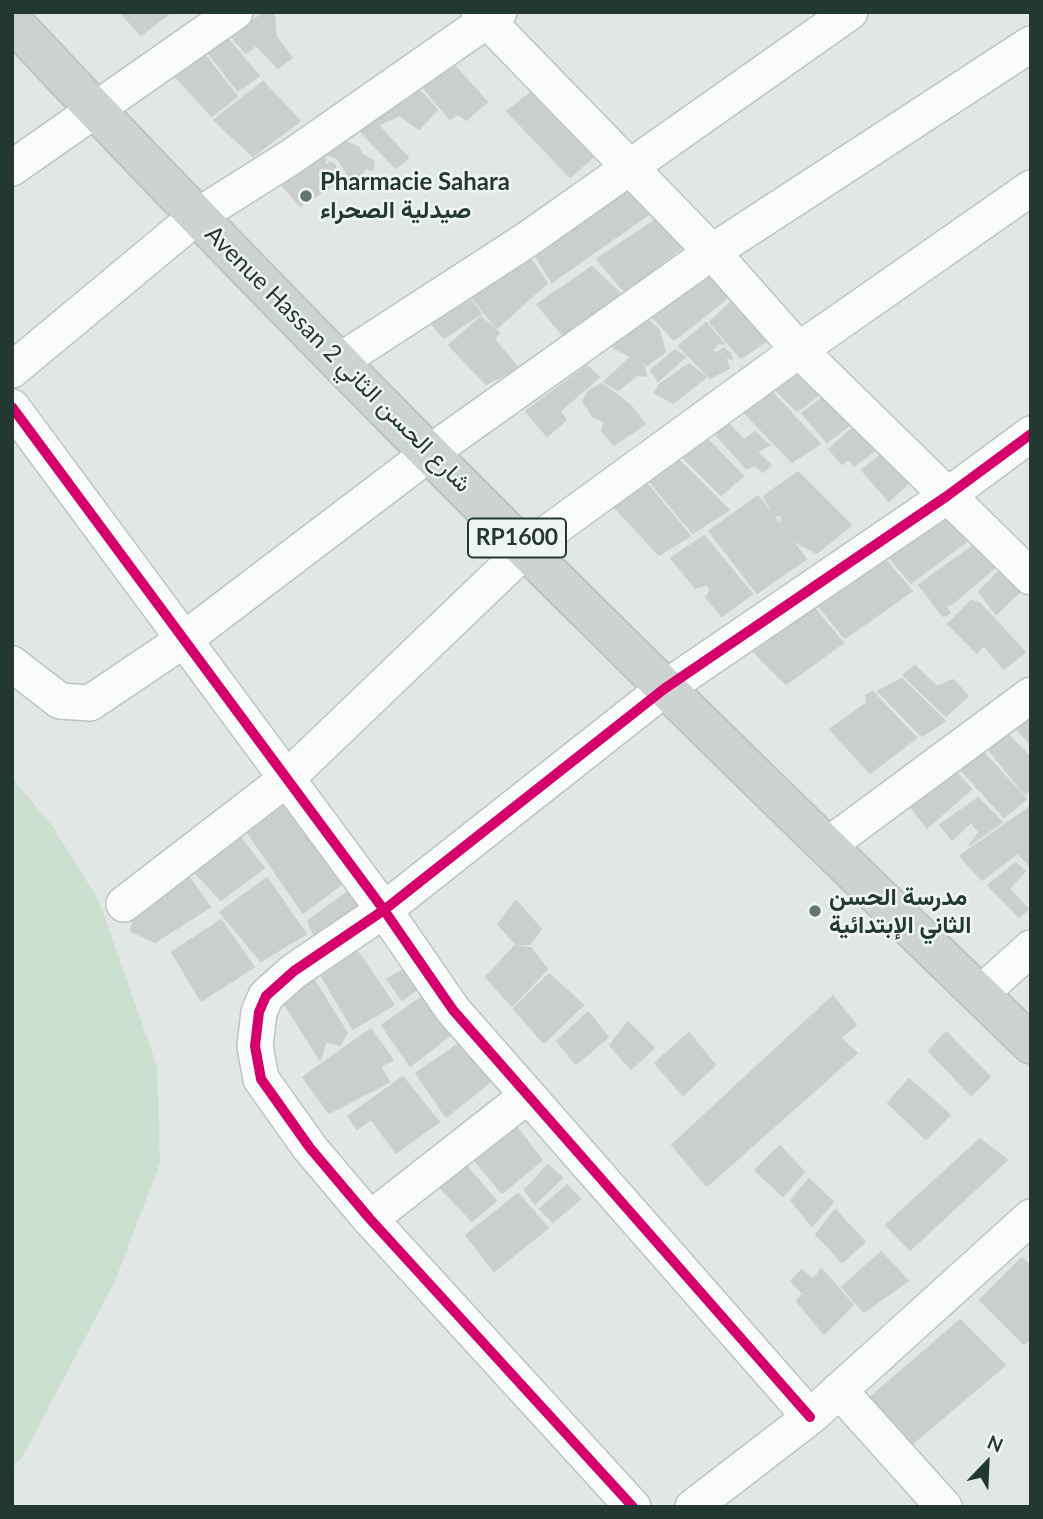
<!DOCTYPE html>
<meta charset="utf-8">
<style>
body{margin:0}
#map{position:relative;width:1043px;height:1519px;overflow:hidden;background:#e1e7e4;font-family:Lato,sans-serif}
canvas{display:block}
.frame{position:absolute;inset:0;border:14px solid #223831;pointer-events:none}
.north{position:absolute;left:952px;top:1428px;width:70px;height:70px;-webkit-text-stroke:5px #eff6f2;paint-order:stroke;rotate:23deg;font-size:19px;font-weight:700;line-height:28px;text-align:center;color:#223831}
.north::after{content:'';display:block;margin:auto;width:24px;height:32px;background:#223831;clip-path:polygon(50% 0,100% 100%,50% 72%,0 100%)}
</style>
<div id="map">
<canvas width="1043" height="1519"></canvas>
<div class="frame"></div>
<div class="north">N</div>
</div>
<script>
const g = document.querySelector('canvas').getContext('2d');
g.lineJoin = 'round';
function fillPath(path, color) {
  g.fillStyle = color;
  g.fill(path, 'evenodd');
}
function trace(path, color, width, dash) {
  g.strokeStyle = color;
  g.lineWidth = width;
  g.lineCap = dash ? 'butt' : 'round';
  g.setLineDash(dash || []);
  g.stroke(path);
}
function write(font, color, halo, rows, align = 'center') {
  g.font = font + ' Lato,Vazirmatn,sans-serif';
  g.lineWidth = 5;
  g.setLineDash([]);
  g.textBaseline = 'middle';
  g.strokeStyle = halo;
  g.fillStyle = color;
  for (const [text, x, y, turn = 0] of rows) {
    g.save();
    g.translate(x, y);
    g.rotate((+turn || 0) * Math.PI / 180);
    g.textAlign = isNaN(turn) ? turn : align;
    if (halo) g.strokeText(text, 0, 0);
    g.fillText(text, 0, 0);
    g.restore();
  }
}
fillPath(new Path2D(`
 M12,778L53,827L99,901L157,1066L160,1163L115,1281L24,1454L12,1469Z`), '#ccdfd1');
const building = new Path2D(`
 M120,12H171L141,35Z
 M262,14L274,15L276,37L292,58L278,68L256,45L246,53L232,37Z
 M227,38L259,76L238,91L207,51Z
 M203,53L237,96L212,116L174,75Z
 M449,60L487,102L466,120L458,114L450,119L422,86Z
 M263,82L300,121L253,156L214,120Z
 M413,83L437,110L419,129L400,115L378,125L408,158L396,168L353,124Z
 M536,89L600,151L570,177L507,111Z
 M342,141L358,147L362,155L374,161L373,170L365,168L361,175L364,183L355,185L337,158L323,154Z
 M318,152L326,159L324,164L328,166L330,162L335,165V184L300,206L274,175Z
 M626,178L655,210L552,282L532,250Z
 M663,215L690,241L625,292L597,259Z
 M527,254L547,283L497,328L469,294Z
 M592,267L627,300L568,341L537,304Z
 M717,272L736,291L674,340L651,315Z
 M740,294L778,333L741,358L710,322Z
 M468,297L481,314L444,338L432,324Z
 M481,317L499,333L494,339L518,368L486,384L449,345Z
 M646,319L659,330L665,352L647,365L614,348L617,337Z
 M706,323L724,344L718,343L712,351L718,353L723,348L730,353L732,359L725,357L729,368L710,378L679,346Z
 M675,350L685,357L658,381L651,370Z
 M630,358L644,366L646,376L637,375L618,390L604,382Z
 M798,359L827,389L797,411L767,381Z
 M689,364L706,377L673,403L655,393L659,385Z
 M587,366L599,377L560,411L566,420L547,436L526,411Z
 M602,384L630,405L645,424L614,445L602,431L605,421L593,417L583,401L589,391Z
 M764,384L820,444L792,462L737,405Z
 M832,391L860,417L827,442L802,413Z
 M725,420L744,440L755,432L769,445L757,452L771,465L763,472L754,465L747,469L711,429Z
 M861,421L885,443L854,466L849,459L842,464L829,449Z
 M703,435L743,476L721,495L679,453Z
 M891,447L917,475L889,501L862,470Z
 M670,452L729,510L693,533L641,471Z
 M798,472L851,525L817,553L796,542L781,525L782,516L774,515L764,496Z
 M642,478L690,536L659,555L610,502Z
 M758,496L806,559L757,593L709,531Z
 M951,509L976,534L911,583L890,558Z
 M704,536L752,594L722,616L706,597L711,590L707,584L695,588L671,558Z
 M981,540L1001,562L952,604L945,605L950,613L943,616L919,585Z
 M884,559L912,591L845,638L819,606Z
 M1006,564L1028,584L996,614L979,592Z
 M971,601L979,603L1025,652L1004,669L984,645L977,653L948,624Z
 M812,606L843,643L786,684L752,650Z
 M915,666L937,687L953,680L968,696L946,716L903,675Z
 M902,679L945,721L922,736L878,691Z
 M873,692L916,738L870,773L830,729L867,703L866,695Z
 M1031,710V744L1012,724Z
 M1002,729L1031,758V789L1025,794L983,742Z
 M979,748L1026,799L1004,817L954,762Z
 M948,764L971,789L927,828L902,795Z
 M284,796L347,880L303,913L244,827Z
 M978,798L1002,822L970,845L979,832L971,822L952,840L940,825Z
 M1030,807L1031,867L1018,853L982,880L960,856Z
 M235,831L264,868L221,900L190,867Z
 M1016,863L1025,871L1009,889L1028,909L1019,917L988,885Z
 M189,877L210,907L155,942L131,931L135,909Z
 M267,878L306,934L261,961L220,912Z
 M352,889L365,907L318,943L308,921Z
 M516,901L541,929L530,944H516L498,924Z
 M221,920L254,967L201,1001L172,952Z
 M353,945L394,1005L353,1029L318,970Z
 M515,946L531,948L547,969L512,1006L486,977Z
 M411,965L423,985L402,1000L387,979Z
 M549,974L583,1005L544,1043L514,1009Z
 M312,977L347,1033L340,1045L326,1041L320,1060L281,998Z
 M428,993L458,1029L410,1066L382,1025Z
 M833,996L856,1025L840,1038L857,1053L707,1186L672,1145Z
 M588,1012L608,1037L576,1064L557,1041Z
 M628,1022L654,1048L631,1069L610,1045Z
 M371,1029L393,1060L380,1066L389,1082L329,1113L303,1077Z
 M946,1032L990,1077L971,1095L929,1051Z
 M689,1033L715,1065L683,1095L655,1063Z
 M463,1041L495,1078L446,1117L416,1073Z
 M403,1077L439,1122L396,1153L371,1119L357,1129L348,1116Z
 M909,1079L950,1115L926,1139L888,1103Z
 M513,1123L542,1160L502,1193L470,1154Z
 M980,1139L1007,1160L910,1250L886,1225Z
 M780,1146L804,1172L783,1196L755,1170Z
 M462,1161L496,1201L472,1221L438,1185Z
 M548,1165L562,1178L535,1204L525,1190Z
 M809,1179L833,1202L812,1226L791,1200Z
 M567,1185L580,1199L553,1222L540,1209Z
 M518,1194L548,1228L494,1271L466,1235Z
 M835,1210L865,1242L842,1262L816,1234Z
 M881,1252L908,1281L864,1312L842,1287Z
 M1022,1258L1031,1267V1338L1024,1344L980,1300Z
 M821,1269L853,1305L824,1334L797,1301L803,1293L791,1281L802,1270L813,1280Z
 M960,1320L1005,1365L912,1444L870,1398Z`);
fillPath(building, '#cacfcd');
trace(building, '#cad0cd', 2);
const minor = new Path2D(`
 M479,12L712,252L799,350L1031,577
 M12,168L235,12
 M340,361L525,241L850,12
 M12,370L196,217L291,157L499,12
 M12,407L384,910L453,1010L810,1417
 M12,664L60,701L90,703L182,641L431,452L712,252L1031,44
 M827,846L1031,695
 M124,904L285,780L527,548L799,350L1031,188
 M979,995L1031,948
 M370,1219L527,1096
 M839,1390L944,1507
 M633,1507L370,1219L310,1148L261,1079L255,1046L259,1012L266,996L294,971L384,910L664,689L947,496L1031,434
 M693,1507L810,1417L1031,1217`);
const major = new Path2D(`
 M12,21C341,373 685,710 1031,1044`);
trace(minor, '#bec4c1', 38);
trace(major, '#bcc3c1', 42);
trace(minor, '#fafbfb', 35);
trace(major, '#cdd3d1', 38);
trace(new Path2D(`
 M12,407L384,910L453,1010L810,1417
 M633,1507L370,1219L310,1148L261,1079L255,1046L259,1012L266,996L294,971L384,910L664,689L947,496L1031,434`), '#d6006c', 10);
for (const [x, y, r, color] of [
 [306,196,7,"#657570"],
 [815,911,7,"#657570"]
]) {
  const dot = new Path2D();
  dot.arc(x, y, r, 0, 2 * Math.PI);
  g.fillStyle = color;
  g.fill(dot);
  trace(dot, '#eff6f2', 2.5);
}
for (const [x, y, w] of [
 [517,538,98]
]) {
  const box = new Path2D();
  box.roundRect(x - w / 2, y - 19.5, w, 39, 5);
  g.fillStyle = '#eff6f2';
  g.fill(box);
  trace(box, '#223831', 2);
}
write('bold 23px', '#223831', null, [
 ["RP1600",517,538]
]);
write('bold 24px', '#223831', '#eff6f2', [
 ["Pharmacie Sahara",320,182],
 ["صيدلية الصحراء",320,210],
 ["مدرسة الحسن",829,897],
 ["الثاني الإبتدائية",829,925]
], 'left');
write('24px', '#223831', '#eff6f2', [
 ["Avenue Hassan 2 شارع الحسن الثاني",338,359,45]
]);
</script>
